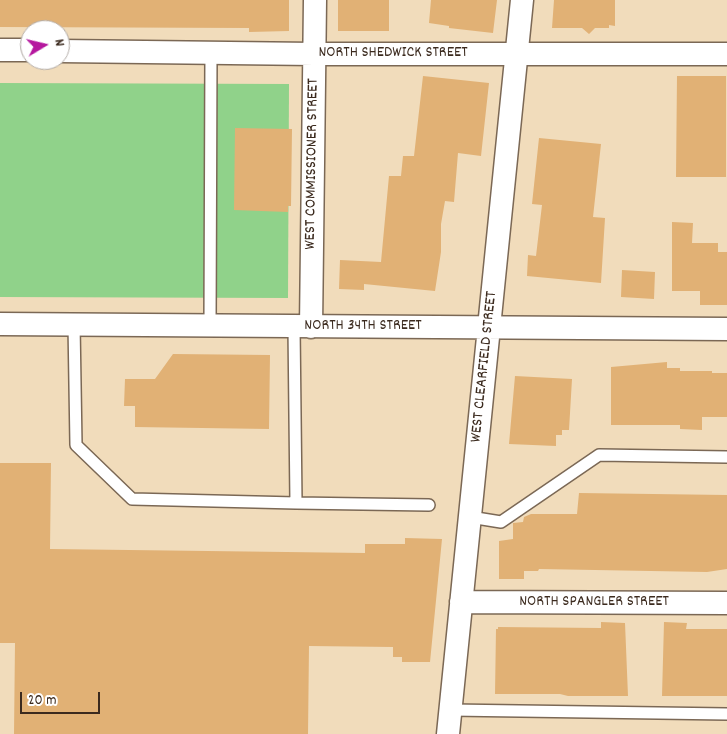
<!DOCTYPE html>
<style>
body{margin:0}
#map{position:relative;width:727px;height:734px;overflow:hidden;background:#f1dcbb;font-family:Dekko,sans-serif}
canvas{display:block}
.north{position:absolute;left:20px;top:20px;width:50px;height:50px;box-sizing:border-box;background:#fff;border:1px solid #b1aaa5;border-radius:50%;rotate:81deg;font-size:14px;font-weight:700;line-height:20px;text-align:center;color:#3b2a1e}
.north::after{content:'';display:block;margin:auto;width:18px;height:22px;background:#b5179e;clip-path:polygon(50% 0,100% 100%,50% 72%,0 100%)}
.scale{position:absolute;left:20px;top:692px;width:80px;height:22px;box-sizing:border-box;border:2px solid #3b2a1e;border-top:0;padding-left:6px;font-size:15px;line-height:18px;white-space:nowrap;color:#3b2a1e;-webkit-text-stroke:4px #fff;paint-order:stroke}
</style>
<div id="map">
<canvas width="727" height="734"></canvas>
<div class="north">N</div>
<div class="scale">20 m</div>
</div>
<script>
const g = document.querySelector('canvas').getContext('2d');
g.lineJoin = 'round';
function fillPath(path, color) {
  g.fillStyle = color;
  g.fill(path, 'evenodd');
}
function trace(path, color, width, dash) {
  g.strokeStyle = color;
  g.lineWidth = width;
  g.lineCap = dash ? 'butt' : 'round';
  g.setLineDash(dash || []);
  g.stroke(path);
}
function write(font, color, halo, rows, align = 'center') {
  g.font = font + ' Dekko,sans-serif';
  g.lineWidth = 4;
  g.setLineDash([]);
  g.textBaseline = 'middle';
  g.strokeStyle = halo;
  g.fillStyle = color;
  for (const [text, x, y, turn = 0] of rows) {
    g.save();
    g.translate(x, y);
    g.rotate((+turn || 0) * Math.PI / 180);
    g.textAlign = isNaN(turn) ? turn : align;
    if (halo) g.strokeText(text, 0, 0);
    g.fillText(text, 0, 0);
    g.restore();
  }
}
fillPath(new Path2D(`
 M0,83L289,84L288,298L0,297Z`), '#90d28a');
fillPath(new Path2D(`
 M0,0H289V31L249,32V28L0,27Z
 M338,0H389V31H338Z
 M431,0H497L493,33L449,28V26L429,23Z
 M554,0H615V26L609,25V28H595L589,34L582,28H552Z
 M423,76L489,83L481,156L458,153L454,202L445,201L441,224V252L435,291L364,284V290L339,289L340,260L381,262L389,176H401L403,156H414Z
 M677,76H726V177H676Z
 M235,128L292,129L291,206H288V212L234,210Z
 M539,138L601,144L593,217L605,218L601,283L527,276L528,255L536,256L542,205L532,204Z
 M672,222L693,223L692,243H718V252H727V305H700V291H672Z
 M622,270L655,272L654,299L621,297Z
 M173,354L270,355L269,429L135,427V406H124L125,379H155Z
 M667,362V368H680V371H712V373H727V417H702V430L680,429V425H611V367Z
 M515,376L572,379L569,430H562V435H556V446L509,444Z
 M0,463H51L50,549L365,553V544H405V538L442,539L430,662H402V657H393V647L309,646L308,734H14L15,643H0Z
 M579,493L727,495V569L707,572L539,569L538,571H524V579H499V541L513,539V523L523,522L524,517L531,514H577Z
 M601,622L625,623L628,696H568L560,694H495L496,629H498V627L601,628Z
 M664,622L687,623L686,629H727V696H662Z`), '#e1b175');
const service = new Path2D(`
 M74,324L76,445L132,499L296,503
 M210,326L211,52
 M294,327L296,503L429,505
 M470,517L501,522L599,455L727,457
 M451,710L727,714`);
const minor = new Path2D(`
 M0,50H30
 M60,51L314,54H727
 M0,324L727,329
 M311,327L315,0
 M461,602L727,603
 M448,734L522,0`);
trace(service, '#7b6855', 14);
trace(minor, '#7b6855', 25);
trace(service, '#fff', 11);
trace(minor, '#fff', 22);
write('16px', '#3b2a1e', '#fff', [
 ["NORTH SHEDWICK STREET",393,54],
 ["WEST COMMISSIONER STREET",313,164,-89],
 ["NORTH 34TH STREET",363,327],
 ["WEST CLEARFIELD STREET",485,367,-84],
 ["NORTH SPANGLER STREET",594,603]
]);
</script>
